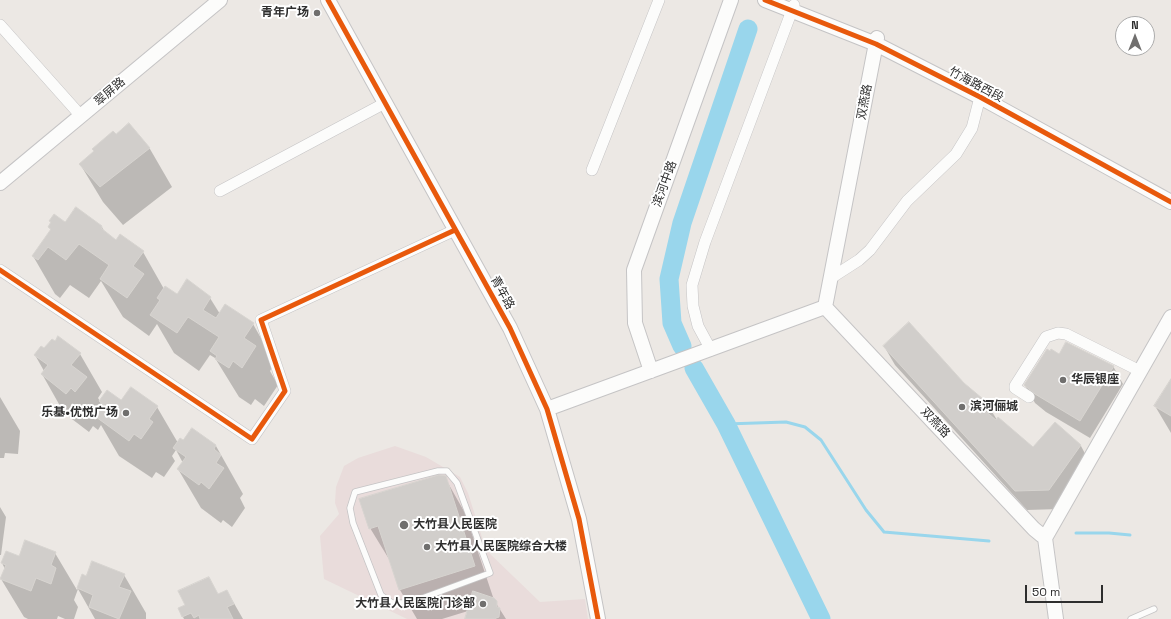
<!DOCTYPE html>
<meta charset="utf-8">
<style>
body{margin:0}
#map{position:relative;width:1171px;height:619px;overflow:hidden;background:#ece8e4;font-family:"Space Grotesk",sans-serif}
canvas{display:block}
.north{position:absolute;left:1115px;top:16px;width:40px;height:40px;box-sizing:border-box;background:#fff;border:1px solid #ababab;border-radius:50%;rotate:0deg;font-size:11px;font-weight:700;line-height:16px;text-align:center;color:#2e2e2e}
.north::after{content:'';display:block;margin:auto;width:14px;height:18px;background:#706f6e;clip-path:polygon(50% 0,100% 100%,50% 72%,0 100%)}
.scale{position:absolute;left:1025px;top:585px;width:78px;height:18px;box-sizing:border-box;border:2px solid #2e2e2e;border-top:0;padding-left:5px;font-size:12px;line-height:14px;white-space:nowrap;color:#2e2e2e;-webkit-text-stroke:3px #fff;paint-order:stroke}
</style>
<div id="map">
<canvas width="1171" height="619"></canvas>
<div class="north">N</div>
<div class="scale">50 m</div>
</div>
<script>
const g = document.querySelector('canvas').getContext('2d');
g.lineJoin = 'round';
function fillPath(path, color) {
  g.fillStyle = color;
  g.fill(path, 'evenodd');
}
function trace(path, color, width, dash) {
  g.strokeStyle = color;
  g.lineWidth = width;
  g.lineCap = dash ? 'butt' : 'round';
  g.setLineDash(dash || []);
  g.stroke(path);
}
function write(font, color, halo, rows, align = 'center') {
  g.font = font + ' "Space Grotesk","Noto Sans SC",sans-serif';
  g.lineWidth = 4;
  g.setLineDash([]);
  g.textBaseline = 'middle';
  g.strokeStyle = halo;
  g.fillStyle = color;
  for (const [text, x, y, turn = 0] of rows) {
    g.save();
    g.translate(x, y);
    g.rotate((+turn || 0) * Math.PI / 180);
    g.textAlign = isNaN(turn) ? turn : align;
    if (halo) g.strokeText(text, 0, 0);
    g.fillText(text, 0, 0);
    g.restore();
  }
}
fillPath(new Path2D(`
 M395,446L426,457L460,477L468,493L486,550L540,602L585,599L588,619H407L324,579L320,536L339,514L335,503L336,487L344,466L358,458Z`), '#e9dcdb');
fillPath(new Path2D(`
 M129,125L150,149L172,187L123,225L103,202L80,164Z
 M50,221L102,227L105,233L116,241L143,252L164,289L177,295L210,298L220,314L253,324L275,363L270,371L278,385L264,406L255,399L251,405L239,397L215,358L210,355L199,371L174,353L157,324L149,336L123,317L101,281L89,298L70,285L60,298L55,294L33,256L51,231L49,227L51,223Z
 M884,346L963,383L988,405L997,420L1033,449L1055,424L1081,446L1091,465L1060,509L1027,510L895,365Z
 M45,350L80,354L102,392L98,398L100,401H122L157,407L178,443L183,441L192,429L216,446L243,494L240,498L245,508L232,527L223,520L221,523L201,508L178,469L183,463L176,450L172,456L175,461L164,477L156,472L152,478L119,456L101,425L98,430L93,426L89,432L64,413L42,374L44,371L35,355Z
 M1050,352L1113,366L1123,384L1090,438L1046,412L1035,403L1025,385Z
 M1171,380V433L1155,406Z
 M0,397L20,431L18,454L5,453L4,458H0Z
 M444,476L465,513L494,600L506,619H466L468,611L442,619H417L400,590L392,564L370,528Z
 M0,507L6,517L1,555H0Z
 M55,553L77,590L83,576L86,577L124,575L146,613V619H95L78,589L74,600L78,607L74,619H65L58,616L57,619H28L24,617L1,579L5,569L2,563L19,557Z
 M227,591L243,619H184L179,609Z`), '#0003');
trace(new Path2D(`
 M726,424L786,422L805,427L821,440L866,510L884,532L989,541
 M1076,533H1109L1130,535`), '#99d6ec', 3);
trace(new Path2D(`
 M682,346L672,323L669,279L682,223L748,29
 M694,368L726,424L821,619`), '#99d6ec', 19);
const building = new Path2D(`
 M129,123L150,148L100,187L79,164L94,151L92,149L113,131L116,134Z
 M76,207L102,226L101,228L116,240L120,234L144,251L133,266L144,274L127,298L100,279L109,265L79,244L66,260L48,247L38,260L32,256L51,229L48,227L51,222L49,221L54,214L65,222Z
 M187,279L211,297L203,310L216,318L225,304L254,323L244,338L256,346L242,368L233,361L229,368L215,359L217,356L210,351L219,337L188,317L177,333L150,315L160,300L157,298L165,286L177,294Z
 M909,322L964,383L989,404L984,410L996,420L998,417L1033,447L1055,422L1081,445L1049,490L1015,491L883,346Z
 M58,336L81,353L71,365L87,377L75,392L71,388L66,394L41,374L48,365L34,355L41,346L44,348L52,339L55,341Z
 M1066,342L1114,366L1080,421L1035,394L1024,385L1047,349L1050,351L1051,349L1059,354Z
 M1171,379V416L1154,406Z
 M131,387L158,406L149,419L153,422L141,439L134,434L129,441L96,417L104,405L99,401L107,390L121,400Z
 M192,428L216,445L214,449L221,455L216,463L224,468L209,489L201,482L199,485L177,469L186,457L173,448L180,438L183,440Z
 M439,475L446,476L475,566L399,590L378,526L369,529L359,499Z
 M25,540L56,552L51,565L56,568L51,584L36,578L31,591L0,579L6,565L1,563L6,551L19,556Z
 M92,561L125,574L119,587L131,591L119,619L89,607L93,595L77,588L82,574L86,576Z
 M209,577L218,594L227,590L234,604L227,607L233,619H200L199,615L194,618L191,613L182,617L178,608L185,605L178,591Z
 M473,591L494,598L497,601V607L500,608L499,617L494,619H465Z`);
fillPath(building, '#d1cecb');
trace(building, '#d7d4d0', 1);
const service = new Path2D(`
 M438,471H447L457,483L490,573L409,603H392L381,595L353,523L350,508L355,492Z
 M1131,619L1154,609`);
const minor = new Path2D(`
 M0,25L81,116
 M592,170L659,0
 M220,191L385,103
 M0,270L252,439L285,391L261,320L455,230
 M831,278L859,260L870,250L907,201L956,154L972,128L980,97L984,92
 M711,350L698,326L693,306L692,285L705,242L794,5
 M1029,397L1015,388V386L1046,337L1058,333L1066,334L1140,371`);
const tertiary = new Path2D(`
 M328,0L510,328L547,409L579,519L598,619
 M765,0L876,44L980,97L1171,202
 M0,183L220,0
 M825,307L1034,529L1045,538
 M825,307L877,38
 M651,371L635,323L634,270L731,0
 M547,409L825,307
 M1056,619L1045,538L1171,317`);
trace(service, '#c5c4c5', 7);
trace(minor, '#c5c4c5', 12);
trace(tertiary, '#c5c4c5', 16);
trace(service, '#fcfcfb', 5.5);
trace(minor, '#fcfcfb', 11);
trace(tertiary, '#fcfcfb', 14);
trace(new Path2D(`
 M328,0L510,328L547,409L579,519L598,619
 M765,0L876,44L980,97L1171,202
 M0,270L252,439L285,391L261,320L455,230`), '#e8590c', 5);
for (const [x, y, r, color] of [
 [317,13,4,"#706f6e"],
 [1063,380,4,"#706f6e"],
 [962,407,4,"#706f6e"],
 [126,413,4,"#706f6e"],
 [404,525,5,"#706f6e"],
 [427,547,4,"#706f6e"],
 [483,604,4,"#706f6e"]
]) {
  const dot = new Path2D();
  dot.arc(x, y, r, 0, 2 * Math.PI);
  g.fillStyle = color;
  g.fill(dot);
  trace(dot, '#fff', 1.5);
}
write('bold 12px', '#2e2e2e', '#fff', [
 ["青年广场",309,13,"right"],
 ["华辰银座",1071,380],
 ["滨河俪城",970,407],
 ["乐基•优悦广场",118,413,"right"],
 ["大竹县人民医院",413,525],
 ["大竹县人民医院综合大楼",435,547],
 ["大竹县人民医院门诊部",475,604,"right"]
], 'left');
write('12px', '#2e2e2e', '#fff', [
 ["竹海路西段",976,85,28],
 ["翠屏路",110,92,-41],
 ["双燕路",865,102,-79],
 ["滨河中路",665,184,-70],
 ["青年路",502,293,61],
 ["双燕路",935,423,47]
]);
</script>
